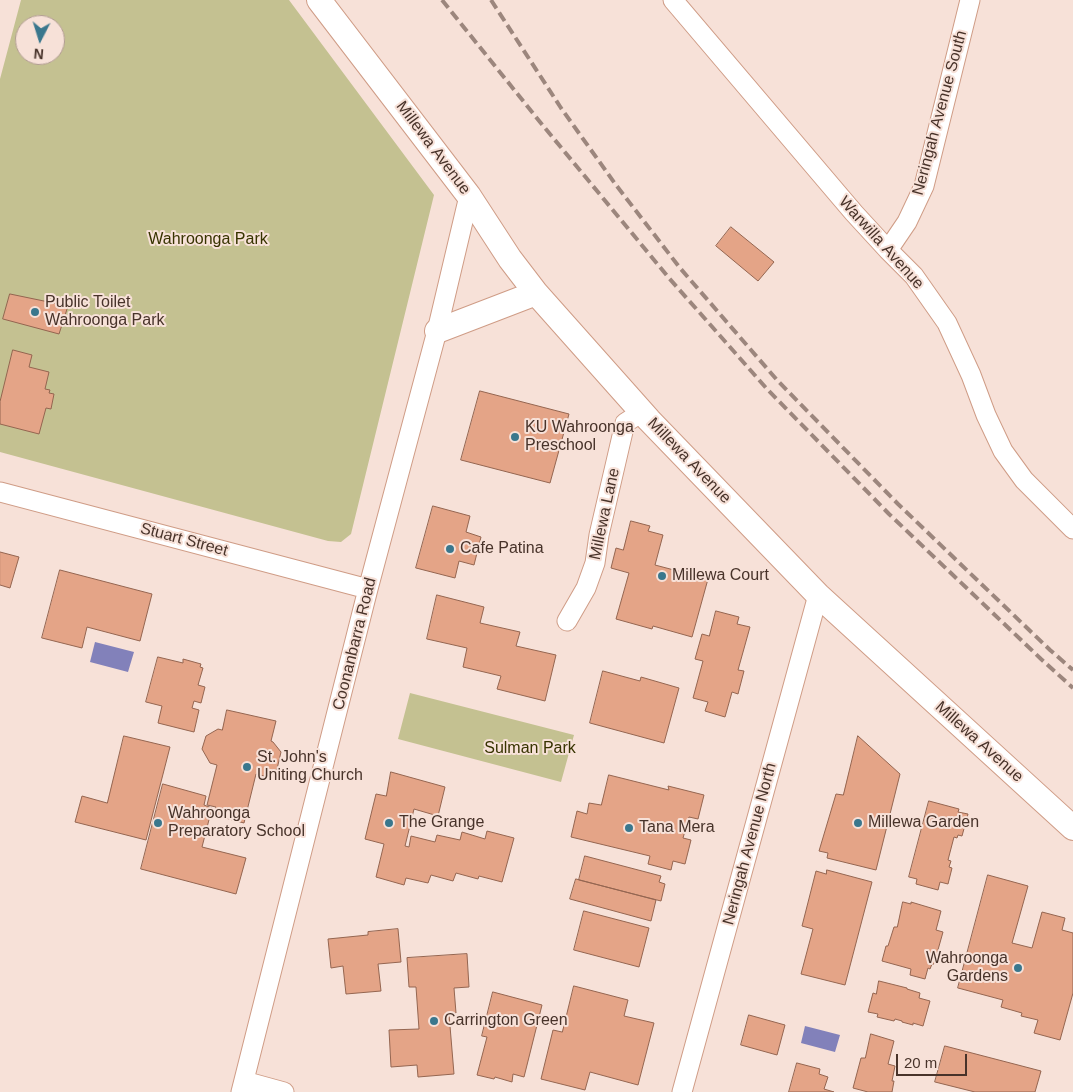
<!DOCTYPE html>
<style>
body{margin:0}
#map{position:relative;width:1073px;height:1092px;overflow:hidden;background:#f7e1d8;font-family:Helvetica,sans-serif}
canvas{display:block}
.north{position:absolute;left:15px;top:15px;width:50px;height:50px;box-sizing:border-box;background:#f7e1d8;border:1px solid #b19b92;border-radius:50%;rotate:185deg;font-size:14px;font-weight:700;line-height:20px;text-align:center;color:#48332a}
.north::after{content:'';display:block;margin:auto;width:18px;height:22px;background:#3a778d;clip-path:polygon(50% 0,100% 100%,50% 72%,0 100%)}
.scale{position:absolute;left:896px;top:1054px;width:71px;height:22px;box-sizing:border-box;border:2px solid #48332a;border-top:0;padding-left:6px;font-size:15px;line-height:18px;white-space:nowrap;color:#48332a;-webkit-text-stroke:4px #f7e1d8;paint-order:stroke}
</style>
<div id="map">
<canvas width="1073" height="1092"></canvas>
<div class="north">N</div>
<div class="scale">20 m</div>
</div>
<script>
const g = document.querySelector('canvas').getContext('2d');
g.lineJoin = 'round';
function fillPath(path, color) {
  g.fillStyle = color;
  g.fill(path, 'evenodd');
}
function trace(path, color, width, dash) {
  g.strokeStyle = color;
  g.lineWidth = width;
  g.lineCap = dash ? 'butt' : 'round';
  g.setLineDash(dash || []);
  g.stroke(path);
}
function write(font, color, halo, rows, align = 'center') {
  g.font = font + ' Helvetica,sans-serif';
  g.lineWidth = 4;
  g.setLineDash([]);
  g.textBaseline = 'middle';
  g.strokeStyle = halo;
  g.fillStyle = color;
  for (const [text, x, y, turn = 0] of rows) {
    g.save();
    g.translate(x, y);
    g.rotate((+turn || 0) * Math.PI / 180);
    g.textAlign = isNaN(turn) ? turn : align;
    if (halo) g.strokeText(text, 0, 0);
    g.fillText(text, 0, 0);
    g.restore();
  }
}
fillPath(new Path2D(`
 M21,0H289L434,195L351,534L341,542L328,541L0,452V79ZM25,25H55V55H25Z
 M410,693L574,735L561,782L398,739Z`), '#c4c191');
fillPath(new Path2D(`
 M95,642L134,652L128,672L90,662Z
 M805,1026L840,1035L835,1052L801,1043Z`), '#8281ba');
const building = new Path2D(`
 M731,227L774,262L758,281L716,246Z
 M10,294L68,306L59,334L3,319Z
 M13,350L32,355L29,367L49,372L45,389L50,390L49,393L54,394L51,409L46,408L39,434L0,424V402Z
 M480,391L569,414L550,483L461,460Z
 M433,506L470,516L466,532L481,537L474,565L459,561L455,578L416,568Z
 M631,521L650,526L648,531L663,535L655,565L708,579L692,637L653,626L652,629L616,619L629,573L611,568L616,548L623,550Z
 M0,552L19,557L10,588L0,585Z
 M60,570L152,594L140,641L87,627L82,648L42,638Z
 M437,595L484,607L480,623L520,632L516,646L556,655L545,701L497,689L501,676L463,667L467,648L427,639Z
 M716,611L739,617L737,624L750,627L738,670L744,671L738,694L732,692L725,717L705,711L708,702L693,698L703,661L695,659L702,634L709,636Z
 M158,657L183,663V659L201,664L200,667L203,668L198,685L205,687L201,703L194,701L192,708L199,710L194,732L158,723L162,706L146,702Z
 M603,671L640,681L641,677L679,688L664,743L590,723Z
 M227,710L276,721L271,741L273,742L281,752L277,769L264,776L256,774L244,823L214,815L216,807L207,805L217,765L210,763L202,749L206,736L218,729L222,730Z
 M124,736L170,747L146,840L75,822L82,796L107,803Z
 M858,736L900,774L876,870L827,858L828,853L819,851L836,794L843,795Z
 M391,772L445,787L438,816L414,809L405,846L409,847L411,836L435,842L437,835L460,840L462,832L485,839L487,831L514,838L502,882L479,876L478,879L456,873L453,881L431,875L428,883L406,878L404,885L376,877L384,844L365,839L376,794L386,796Z
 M609,775L669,790L668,786L704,795L698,819L689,817L683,838L691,840L685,864L673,861L671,870L648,864L650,856L571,837L577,811L587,814L589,803L601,805Z
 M163,784L206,796L204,805L212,808L202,847L246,858L236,894L141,869Z
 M929,801L959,809L958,812L968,814L962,836L958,835L957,838L954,837L948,860L951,861L949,867L952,868L948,884L940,882L938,890L916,884L917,879L909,877Z
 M585,856L661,876L659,882L665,884L661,901L579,880Z
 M827,870L872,882L845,985L801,974L813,929L802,926L816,871L826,874Z
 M988,875L1028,886L1012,943L1032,948L1042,912L1065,918L1062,930L1073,933V993L1060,1040L1034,1033L1038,1020L1021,1016L1022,1013L1001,1007L1003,1000L958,988Z
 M576,879L656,900L651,921L570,899Z
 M903,902L911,904V902L941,911L936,930L943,932L934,964H932L930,969L928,968L925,979L910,975L911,969L882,961L886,946H888L894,927H897Z
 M584,911L649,928L639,967L574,950Z
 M398,929L401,962L378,964L381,991L346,994L343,966L331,968L328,939L368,935V932Z
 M467,954L469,987L454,988L456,1013L449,1014L454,1074L418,1077L417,1065L391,1067L389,1030L419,1029L416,987H409L407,958Z
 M879,981L907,988V989L920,993L919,998L930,1001L923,1026L913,1023V1025L902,1022V1021L895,1019L894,1021L877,1017L878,1014L868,1012L873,993L876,994Z
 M574,986L628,1000L624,1016L654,1023L638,1085L590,1072L585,1090L541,1079L553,1030L562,1032Z
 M493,992L542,1005L524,1077L513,1074L512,1082L495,1077L494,1079L477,1075L487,1037L482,1036Z
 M749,1015L785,1025L777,1055L741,1045Z
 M871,1034L894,1041L888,1064L895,1066L892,1081H894L892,1092H868L853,1088L861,1058H865Z
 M945,1046L1041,1071L1035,1092H975L935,1082Z
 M797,1063L820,1069L819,1074L828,1077L824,1089L834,1092H789Z`);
fillPath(building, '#e4a487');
trace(building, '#946550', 1);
const minor = new Path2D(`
 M673,0L854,213L888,250L914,276L947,323L971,375L986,415L1003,451L1024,480L1073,529
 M888,250L907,222L924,186L970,0
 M0,492L368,589
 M567,621L586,588L595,563L599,535L625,423L642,412
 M244,1081L284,1092
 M241,1092L368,589L437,331L469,196
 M682,1092L818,595`);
const tertiary = new Path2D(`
 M319,0L469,196L510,259L536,293L649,420L818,595L1073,828
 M437,331L536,293`);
trace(minor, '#cf9c86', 21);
trace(tertiary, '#cf9c86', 26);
trace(minor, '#fff', 19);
trace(tertiary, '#fff', 24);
trace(new Path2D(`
 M442,0L540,122L669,278L767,389L889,514L1041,659L1073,688
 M491,0L561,108L616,185L680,268L777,380L898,504L1050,650L1073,670`), '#9c867d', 4, [10, 5]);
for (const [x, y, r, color] of [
 [35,312,5,"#3a778d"],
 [515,437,5,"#3a778d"],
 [450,549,5,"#3a778d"],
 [662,576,5,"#3a778d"],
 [247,767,5,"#3a778d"],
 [158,823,5,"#3a778d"],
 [389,823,5,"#3a778d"],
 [858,823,5,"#3a778d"],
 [629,828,5,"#3a778d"],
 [1018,968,5,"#3a778d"],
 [434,1021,5,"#3a778d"]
]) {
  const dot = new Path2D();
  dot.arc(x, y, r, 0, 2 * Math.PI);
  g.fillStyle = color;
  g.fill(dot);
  trace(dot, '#f7e1d8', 2);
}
write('16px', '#48332a', '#f7e1d8', [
 ["Neringah Avenue South",940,113,-75],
 ["Millewa Avenue",433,148,53],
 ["Warwilla Avenue",881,243,48],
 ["Millewa Avenue",689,461,46],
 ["Millewa Lane",605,514,-78],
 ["Stuart Street",184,540,15],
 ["Coonanbarra Road",355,644,-76],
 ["Millewa Avenue",979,742,42],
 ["Neringah Avenue North",750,844,-75]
]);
write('16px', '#373300', '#f7e1d8', [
 ["Wahroonga Park",208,240],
 ["Sulman Park",530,749]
]);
write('16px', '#48332a', '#f7e1d8', [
 ["Public Toilet",45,303],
 ["Wahroonga Park",45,321],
 ["KU Wahroonga",525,428],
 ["Preschool",525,446],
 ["Cafe Patina",460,549],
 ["Millewa Court",672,576],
 ["St. John's",257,758],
 ["Uniting Church",257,776],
 ["Wahroonga",168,814],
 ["Preparatory School",168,832],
 ["The Grange",399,823],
 ["Millewa Garden",868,823],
 ["Tana Mera",639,828],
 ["Wahroonga",1008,959,"right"],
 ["Gardens",1008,977,"right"],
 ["Carrington Green",444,1021]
], 'left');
</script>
